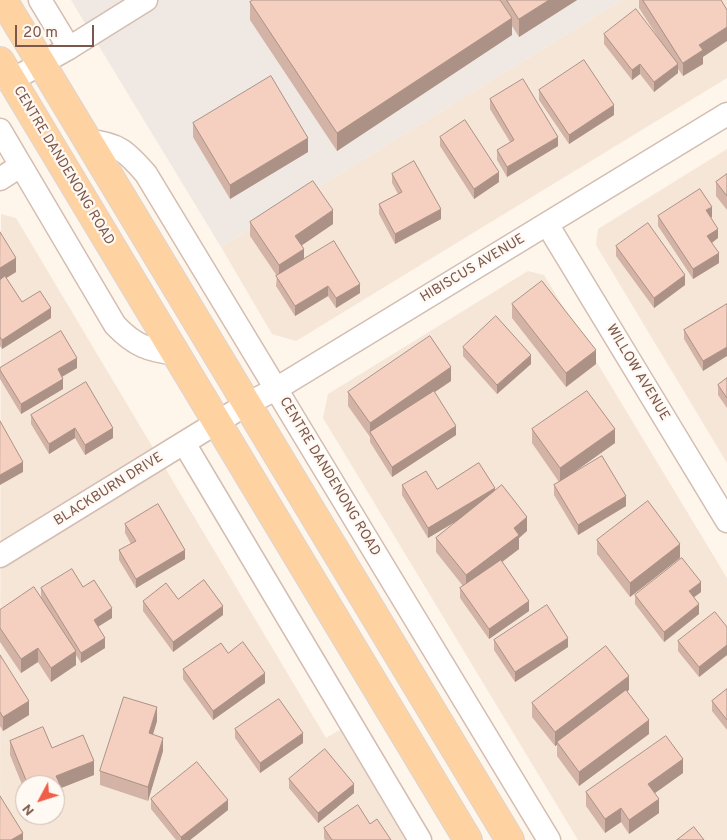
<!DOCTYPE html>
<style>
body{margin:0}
#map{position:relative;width:727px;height:840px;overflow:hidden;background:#fef5eb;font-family:Overpass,sans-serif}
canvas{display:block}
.north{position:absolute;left:15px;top:775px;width:50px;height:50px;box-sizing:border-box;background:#fff9f3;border:1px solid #cbb8b0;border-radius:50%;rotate:230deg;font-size:14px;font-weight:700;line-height:20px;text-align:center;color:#7c574b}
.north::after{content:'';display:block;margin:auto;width:18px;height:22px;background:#ef5e49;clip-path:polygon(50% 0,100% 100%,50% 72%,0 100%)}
.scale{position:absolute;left:15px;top:25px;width:79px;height:22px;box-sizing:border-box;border:2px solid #7c574b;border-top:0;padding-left:6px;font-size:15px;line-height:18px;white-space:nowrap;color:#7c574b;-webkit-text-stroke:4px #fff9f3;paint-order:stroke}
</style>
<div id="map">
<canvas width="727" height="840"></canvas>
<div class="north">N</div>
<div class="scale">20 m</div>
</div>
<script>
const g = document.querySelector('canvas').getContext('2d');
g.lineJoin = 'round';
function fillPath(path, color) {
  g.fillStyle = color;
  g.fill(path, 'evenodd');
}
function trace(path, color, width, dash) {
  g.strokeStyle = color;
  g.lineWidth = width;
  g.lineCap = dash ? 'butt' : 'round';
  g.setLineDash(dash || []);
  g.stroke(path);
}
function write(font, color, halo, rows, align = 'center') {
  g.font = font + ' Overpass,sans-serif';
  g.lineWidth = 4.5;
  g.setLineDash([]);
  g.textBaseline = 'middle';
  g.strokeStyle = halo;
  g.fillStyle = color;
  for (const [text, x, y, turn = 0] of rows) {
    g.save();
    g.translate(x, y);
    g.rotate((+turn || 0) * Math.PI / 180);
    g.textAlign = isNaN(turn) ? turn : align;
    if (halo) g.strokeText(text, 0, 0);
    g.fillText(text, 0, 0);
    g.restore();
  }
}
fillPath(new Path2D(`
 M622,0H727V78L296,341L272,334L221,247Z
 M727,149V463L596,245L598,229Z
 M1,214L16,218L326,738L355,721L426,840H0ZM25,785H55V815H25Z
 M528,271L544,275L727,578V840H578L323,418L328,394Z`), '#f6e6d8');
fillPath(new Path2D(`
 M71,0H622L221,247Z`), '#f0e8e3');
const minor = new Path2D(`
 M40,0L69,48
 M0,78L12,80L69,48L146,0
 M0,130L115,325C135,346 148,350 176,354
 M88,141C118,143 127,152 146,174L549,840
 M0,179L20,166
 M547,224L727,521
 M184,443L420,840
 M0,556L247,404L276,389L727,114`);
const primary = new Path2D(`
 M3,0L510,840
 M0,61L468,840`);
trace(minor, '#d4bdb1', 25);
trace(primary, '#ddd3d0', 30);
trace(minor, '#fff', 22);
trace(primary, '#ffd3a1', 28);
fillPath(new Path2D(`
 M253,0H577L519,37L512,26V35L337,151L250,20V2Z
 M639,0H721L703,57V64L683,76L678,69V73L654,92L640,74L632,80L604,44V34L659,39L639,8Z
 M539,90L614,115L569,144L539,100Z
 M490,99L558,146L507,177L497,160V150L510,142L490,109Z
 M193,123L308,152L230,199L193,137Z
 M440,137L499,182L474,199L440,146Z
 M392,174L441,219L395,244L379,214V204L398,194L392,183Z
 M727,174V210L716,196V182Z
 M658,216L712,217H711L718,238L712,243L719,263L693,279L658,226Z
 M250,222L333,224L302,245L304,260L360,293L336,308L328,296L295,316L276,286L277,276L250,236Z
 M0,232L16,272L6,278L22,302L51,318L2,349L0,346Z
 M616,246L685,285L654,308L616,256Z
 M512,304L596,364L566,387L512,318Z
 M727,304L703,371L684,339V330Z
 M463,347L531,364L497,394L463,356Z
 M0,368H77L62,377L63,389L21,414L0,379Z
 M727,378V408L718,395V385Z
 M451,381L434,392L456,435L392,477L370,442V437L348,406V392Z
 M31,415L113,438L85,455L75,438L49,454L31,424Z
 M532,429L615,443L563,480L626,506L578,535L554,495V485L559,482L532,443Z
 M402,485L437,489L495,491L527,531L519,538V549L502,562L529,611L489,639L460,598V588L463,586L436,552V538L460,519L428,538L402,495Z
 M125,524L185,559L136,588L119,560V550L131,544L125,533Z
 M597,540L680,558L630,597L597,554Z
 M83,587L112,618L98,627L105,648L81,663L76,655V665L51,682L38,662L21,673L0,642V610L41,598V588Z
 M701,592L694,597L699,614L664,642L635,604V595Z
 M143,601L223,615L173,652L143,611Z
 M727,627V655L699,677L678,651V641Z
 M494,640L568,647L515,682L494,650Z
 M228,653L265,683L213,720L183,679V669Z
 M0,655L29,715L3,731L0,726Z
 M727,689V730L712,711V701Z
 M629,690L627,691L649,734L579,786L557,756V745L555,746L532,717V703Z
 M157,721L153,734L163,751L148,801L100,785V771Z
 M235,729L303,743L260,773L235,738Z
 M10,741L52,748L94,775L61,788V801L55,785H25V792L10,755Z
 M683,773L655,793L659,813L629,834L621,822L605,833L586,806V792Z
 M289,779L354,793L318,823L289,788Z
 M151,799L228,810L190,840H176L151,809Z
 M370,824L391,840H325L324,838V828Z`), '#d3b3a5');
fillPath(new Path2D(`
 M549,0H577L519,37V19Z
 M512,18V35L337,151V133Z
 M727,27V41L703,57V64L683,76V63L699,45Z
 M640,64V74L632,80V70Z
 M678,64V73L654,92V82Z
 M614,105V115L569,144V135Z
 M558,137V146L507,177V167Z
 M308,138V152L230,199V185Z
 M499,172V182L474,199V189Z
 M712,207V217L706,220V210Z
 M441,209V219L395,244V234Z
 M333,210V224L295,250V236Z
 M718,229V238L707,246V236Z
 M304,249V263L279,279V265Z
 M719,253V263L693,279V269Z
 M16,258V272L0,282V268Z
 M685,275V285L654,308V298Z
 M360,284V293L336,308V298Z
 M328,286V296L295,316V306Z
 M51,308V318L2,349V340Z
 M727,347V356L703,371V361Z
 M596,350V364L566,387V373Z
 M531,355V364L497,394V385Z
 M77,358V368L58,379V369Z
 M451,367V381L372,435L370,432V437V423Z
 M63,379V389L21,414V404Z
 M456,426V435L392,477V467Z
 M75,428V438L49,454V444Z
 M113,428V438L85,455V445Z
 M615,429V443L560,482V468Z
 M23,462V472L0,485V475Z
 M495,488V498L428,538V528Z
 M626,496V506L578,535V525Z
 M527,517V531L519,538V549L466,589V575L514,528Z
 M680,544V558L630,597V583Z
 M185,550V559L136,588V579Z
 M701,582V592L689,601V591Z
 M529,601V611L489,639V629Z
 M699,604V614L664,642V632Z
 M223,606V615L173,652V642Z
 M112,608V618L94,629V620Z
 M105,638V648L81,663V653Z
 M568,638V647L515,682V672Z
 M727,645V655L699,677V667Z
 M38,648V662L21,673V659Z
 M76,651V665L51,682V668Z
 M265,673V683L213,720V711Z
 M629,676V690L558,744L557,742V745L555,746V732Z
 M29,701V715L3,731V717Z
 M157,707V721L149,747V733Z
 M649,720V734L579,786V772Z
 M303,733V743L260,773V763Z
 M163,738V751L148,801V787Z
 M683,759V773L648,798V784Z
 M94,761V775L61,788V801L55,804V790L56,776Z
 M354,784V793L318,823V813Z
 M659,799V813L629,834V820Z
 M228,800V810L190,840H181V837Z
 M621,808V822L605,833V819Z
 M23,833V840H11Z`), '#ac9286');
const building = new Path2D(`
 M253,0H500L512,18L337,133L250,2Z
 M507,0H549L519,19Z
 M643,0H721L727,10V27L699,45L703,50L683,63Z
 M636,9L678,64L654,82L640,64L632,70L604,34Z
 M584,60L614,105L569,135L539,90Z
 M271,76L308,138L230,185L193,123Z
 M523,79L558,137L507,167L497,150L514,140L490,99Z
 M465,120L499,172L474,189L440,137Z
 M414,161L441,209L395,234L379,204L402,192L392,174Z
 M727,174V196L716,182Z
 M313,181L333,210L295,236L304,249L279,265L250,222Z
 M700,189L712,207L706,210L718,229L707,236L719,253L693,269L658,216Z
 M648,223L685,275L654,298L616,246Z
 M0,232L16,258L0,268Z
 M334,241L360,284L336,298L328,286L295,306L276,276Z
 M5,276L22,302L40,291L51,308L2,340L0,337V280Z
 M542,281L596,350L566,373L512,304Z
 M727,304V347L703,361L684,330Z
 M496,316L531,355L497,385L463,347Z
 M61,331L77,358L58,369L63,379L21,404L0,370V368Z
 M430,336L451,367L370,423L348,392Z
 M727,378V398L718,385Z
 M86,382L113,428L85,445L75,428L49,444L31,415Z
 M434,391L456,426L392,467L370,432Z
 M587,391L615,429L560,468L532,429Z
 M0,421L23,462L0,475Z
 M602,456L626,496L578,525L554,485Z
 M479,463L495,488L428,528L402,485L426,471L437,489Z
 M502,485L527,517L514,528L519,535L466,575L436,538Z
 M648,501L680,544L630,583L597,540Z
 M158,504L185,550L136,579L119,550L136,541L125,524Z
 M682,558L701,582L689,591L699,604L664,632L635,595Z
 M501,560L529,601L489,629L460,588Z
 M72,569L83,587L94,580L112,608L94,620L105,638L81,653L41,588Z
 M204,580L223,606L173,642L143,601L166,583L178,599Z
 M34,587L76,651L51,668L38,648L21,659L0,628V610Z
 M547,605L568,638L515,672L494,640Z
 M715,612L727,627V645L699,667L678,641Z
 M243,642L265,673L213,711L183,669L221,643L228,653Z
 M606,646L629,676L555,732L532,703Z
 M0,655L29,701L3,717L0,712Z
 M727,689V720L712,701Z
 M626,690L649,720L579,772L557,742Z
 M124,697L157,707L149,733L163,738L148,787L100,771Z
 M279,699L303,733L260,763L235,729Z
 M43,727L52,748L83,735L94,761L56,776L61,787L55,790V785H28L10,741Z
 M666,736L683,759L648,784L659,799L629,820L621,808L605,819L586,792Z
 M325,749L354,784L318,813L289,779Z
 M197,762L228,800L181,837L151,799Z
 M0,796L23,833L11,840H0Z
 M358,805L370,824L377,819L391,840H332L324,828Z
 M694,827L704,840H677Z`);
fillPath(building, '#f5d0c0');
trace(building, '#ac9286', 1);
write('14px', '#7c574b', '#fff9f3', [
 ["CENTRE DANDENONG ROAD",63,166,59],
 ["HIBISCUS AVENUE",473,269,-31],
 ["WILLOW AVENUE",637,373,59],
 ["CENTRE DANDENONG ROAD",329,477,59],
 ["BLACKBURN DRIVE",109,490,-32]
]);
</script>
